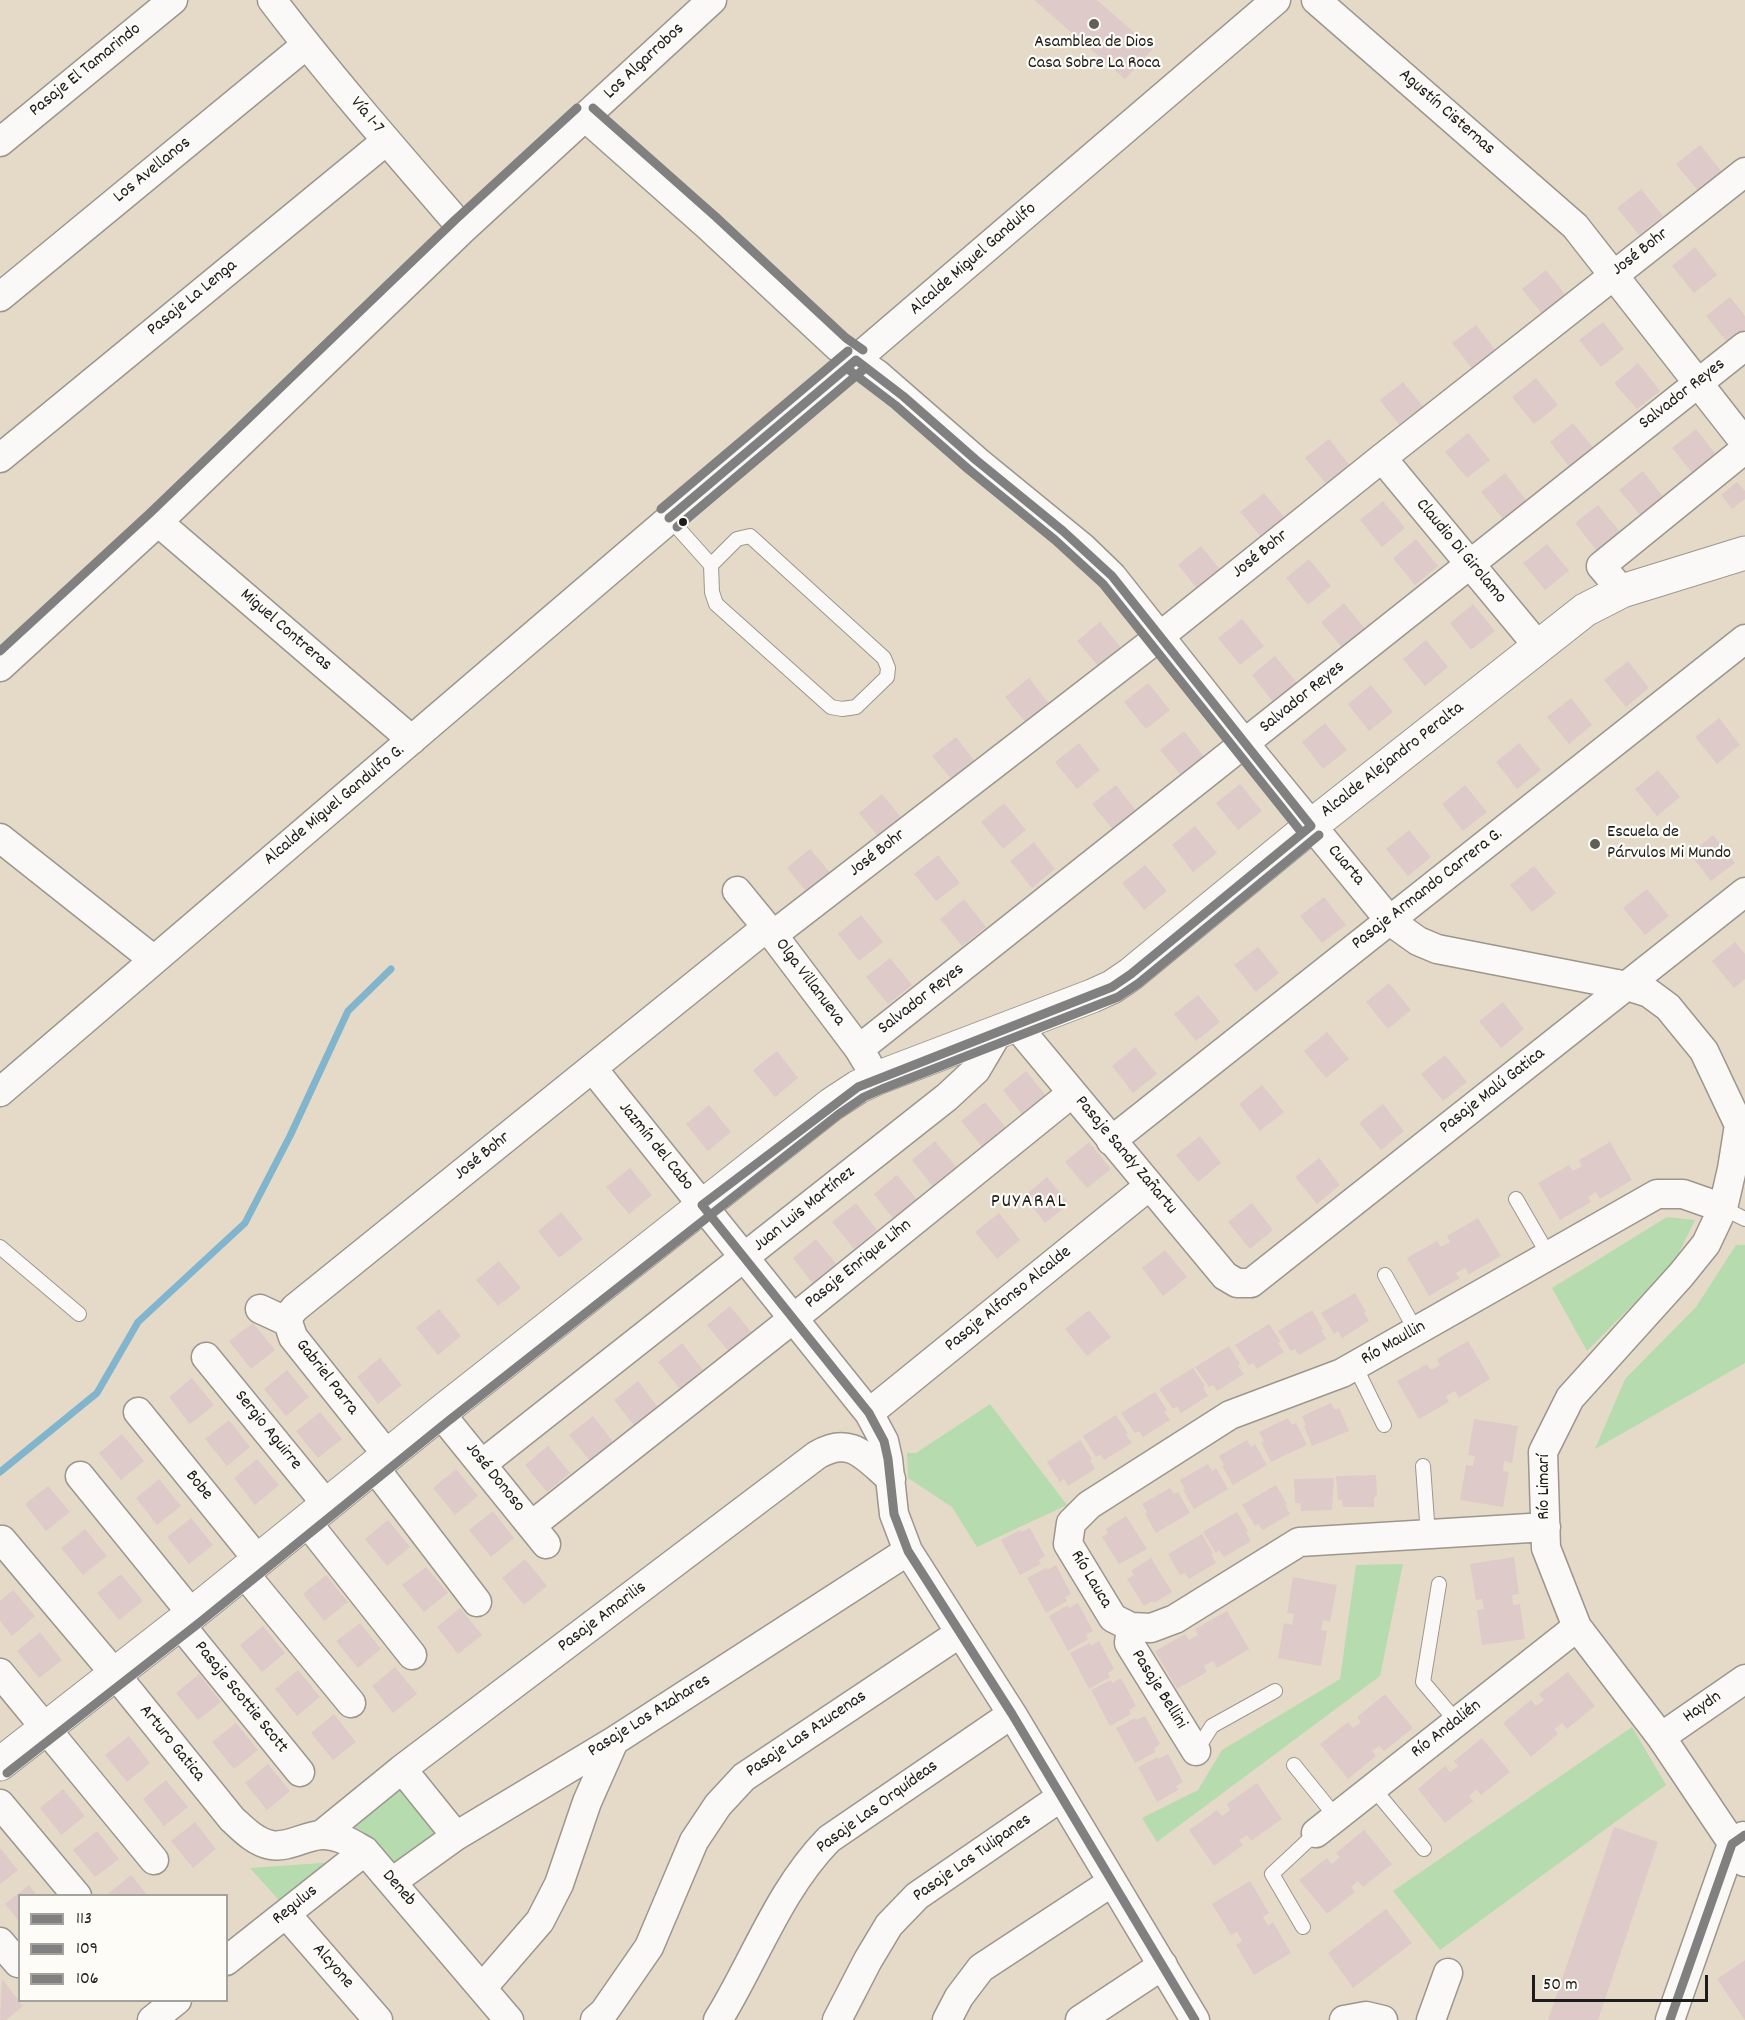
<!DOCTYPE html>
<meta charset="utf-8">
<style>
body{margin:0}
#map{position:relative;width:1745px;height:2020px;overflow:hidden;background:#e5dac8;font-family:Dekko,sans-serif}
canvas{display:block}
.legend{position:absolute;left:18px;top:1894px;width:210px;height:108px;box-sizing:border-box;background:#fdfcf7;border:2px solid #a3a29f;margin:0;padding:8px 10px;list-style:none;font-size:18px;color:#1c1c1c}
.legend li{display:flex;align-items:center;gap:12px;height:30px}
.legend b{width:30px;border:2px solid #a3a29f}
.scale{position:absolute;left:1532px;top:1975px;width:176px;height:27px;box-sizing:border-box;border:3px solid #1c1c1c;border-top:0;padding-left:8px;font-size:18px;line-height:21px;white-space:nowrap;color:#1c1c1c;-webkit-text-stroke:4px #fdfcf7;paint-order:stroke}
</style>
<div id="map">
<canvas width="1745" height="2020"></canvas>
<ul class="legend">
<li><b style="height:8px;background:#808080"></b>113</li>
<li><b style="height:8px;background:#808080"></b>109</li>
<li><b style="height:8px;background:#808080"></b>106</li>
</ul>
<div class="scale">50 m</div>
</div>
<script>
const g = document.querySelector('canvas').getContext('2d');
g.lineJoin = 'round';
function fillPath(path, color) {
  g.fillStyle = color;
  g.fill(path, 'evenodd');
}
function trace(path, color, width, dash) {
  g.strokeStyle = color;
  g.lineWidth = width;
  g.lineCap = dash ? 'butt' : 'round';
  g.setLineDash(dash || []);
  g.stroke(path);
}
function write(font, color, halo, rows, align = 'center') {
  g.font = font + ' Dekko,sans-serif';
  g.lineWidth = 4.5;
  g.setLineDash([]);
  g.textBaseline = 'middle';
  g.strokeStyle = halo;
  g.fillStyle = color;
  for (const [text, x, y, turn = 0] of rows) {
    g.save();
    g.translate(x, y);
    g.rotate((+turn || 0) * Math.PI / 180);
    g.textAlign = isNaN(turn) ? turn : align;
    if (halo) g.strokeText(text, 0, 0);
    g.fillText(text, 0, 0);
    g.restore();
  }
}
fillPath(new Path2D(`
 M1667,1217L1695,1220L1674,1263L1587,1351L1552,1288Z
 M1736,1245H1745V1363L1595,1449L1625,1379L1696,1307Z
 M990,1404L1067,1505L977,1547L952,1507L908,1478L907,1453H916Z
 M1403,1564L1380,1676L1157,1842L1142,1818L1198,1790L1222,1750L1340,1679L1356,1565Z
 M1632,1727L1666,1785L1440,1950L1393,1891Z
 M399,1783L441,1832L392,1864L362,1831L348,1826Z
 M336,1862L285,1907L250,1868Z`), '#b6dbae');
trace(new Path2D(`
 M0,1472L97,1393L138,1322L245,1223L290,1136L348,1011L391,969`), '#81b4cd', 7);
fillPath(new Path2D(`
 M1034,0H1097L1153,49L1125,79Z
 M1700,145L1722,172L1698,191L1676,164Z
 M1641,189L1663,216L1639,235L1617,208Z
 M1695,247L1717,275L1694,293L1672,266Z
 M1546,270L1567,297L1544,316L1522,289Z
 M1730,297L1745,316V329L1728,343L1706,316Z
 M1603,322L1624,349L1601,367L1579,340Z
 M1476,325L1497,352L1474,371L1452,343Z
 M1638,363L1660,391L1637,409L1614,383Z
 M1536,378L1558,405L1534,424L1512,397Z
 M1403,382L1425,409L1401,427L1380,400Z
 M1573,423L1595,450L1571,469L1550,442Z
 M1696,429L1717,456L1694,475L1672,448Z
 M1468,433L1490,460L1467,478L1445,452Z
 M1329,439L1350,466L1327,485L1305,458Z
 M1643,471L1664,498L1641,516L1619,490Z
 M1505,473L1526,500L1503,519L1481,492Z
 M1737,482L1745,491V499L1732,509L1721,495Z
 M1264,493L1286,519L1262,538L1240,512Z
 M1383,501L1405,528L1382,547L1360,520Z
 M1598,505L1620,532L1597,551L1575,523Z
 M1416,539L1438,566L1415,585L1393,558Z
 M1547,544L1569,571L1545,590L1523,563Z
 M1201,546L1223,573L1199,591L1178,565Z
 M1309,559L1331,586L1308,605L1286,578Z
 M1344,603L1366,630L1343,649L1321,622Z
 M1473,604L1495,631L1471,650L1450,623Z
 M1242,619L1264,646L1240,665L1218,638Z
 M1100,622L1122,649L1099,667L1077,641Z
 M1426,640L1448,667L1425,686L1403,659Z
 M1275,656L1297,683L1273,702L1252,675Z
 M1628,661L1649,688L1626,707L1604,680Z
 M1029,678L1050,705L1027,724L1005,697Z
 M1148,683L1170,710L1146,729L1124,702Z
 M1371,685L1393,712L1369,731L1348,704Z
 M1571,698L1592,725L1569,744L1547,717Z
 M1719,718L1740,745L1717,764L1695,737Z
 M1325,723L1347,750L1323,769L1302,742Z
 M1184,731L1205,758L1182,777L1160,750Z
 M956,737L977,764L954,782L932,756Z
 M1079,743L1100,770L1077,789L1055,762Z
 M1519,743L1541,770L1517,789L1496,762Z
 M1658,770L1680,797L1657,816L1635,789Z
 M1240,784L1262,811L1238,830L1216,803Z
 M1116,785L1137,812L1114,831L1092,804Z
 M1465,785L1487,812L1463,831L1442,804Z
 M882,794L904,821L881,840L859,813Z
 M1004,803L1026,830L1003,849L981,822Z
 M1195,826L1217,853L1193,872L1172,845Z
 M1409,830L1431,857L1408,876L1386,849Z
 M1713,835L1735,863L1711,881L1690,854Z
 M1034,842L1055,869L1032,888L1010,861Z
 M810,849L833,876L809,895L787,868Z
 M938,855L960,883L936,901L914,874Z
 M1145,865L1167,891L1144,910L1122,883Z
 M1534,866L1556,893L1532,912L1510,885Z
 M1647,889L1669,916L1645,935L1623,908Z
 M1324,897L1346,925L1322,943L1300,916Z
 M964,899L986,927L962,946L940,919Z
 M861,915L883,942L859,961L838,934Z
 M1735,942L1745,954V979L1734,988L1712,961Z
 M1258,947L1279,973L1256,992L1234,965Z
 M890,958L912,985L888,1004L866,977Z
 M1389,983L1411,1010L1388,1029L1366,1002Z
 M1198,995L1220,1022L1196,1041L1174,1014Z
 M1503,1002L1524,1029L1501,1048L1479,1021Z
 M1327,1032L1349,1059L1326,1078L1304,1051Z
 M1135,1047L1157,1074L1133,1093L1112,1066Z
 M777,1051L798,1078L775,1097L753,1070Z
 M1445,1055L1467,1082L1443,1101L1421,1074Z
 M1026,1071L1048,1098L1024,1117L1003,1090Z
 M1262,1085L1284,1112L1260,1131L1239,1104Z
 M985,1102L1007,1129L983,1148L961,1121Z
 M1383,1104L1404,1131L1381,1150L1359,1123Z
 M709,1105L731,1132L708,1151L686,1124Z
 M1200,1136L1221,1163L1198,1182L1176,1155Z
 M935,1141L957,1168L933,1187L912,1160Z
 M1089,1142L1111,1169L1087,1188L1065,1162Z
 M1610,1142L1632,1180L1600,1199L1596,1192L1588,1197L1591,1202L1560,1220L1538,1183L1569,1165L1573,1171L1582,1166L1579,1160Z
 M1319,1158L1340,1185L1317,1204L1295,1177Z
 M630,1168L652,1195L629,1214L606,1187Z
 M897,1175L919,1202L895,1221L874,1194Z
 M1047,1177L1069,1204L1045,1223L1024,1196Z
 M856,1203L877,1230L854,1249L832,1222Z
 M1252,1203L1273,1230L1250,1249L1228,1222Z
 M561,1212L583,1239L559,1258L538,1231Z
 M999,1213L1020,1240L997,1259L975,1232Z
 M1478,1218L1501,1256L1469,1274L1465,1268L1456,1273L1460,1278L1429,1296L1407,1258L1437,1241L1441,1247L1450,1242L1447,1236Z
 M816,1239L838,1266L814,1285L793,1258Z
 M1165,1250L1187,1277L1163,1296L1142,1268Z
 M499,1261L521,1288L498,1306L476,1280Z
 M1355,1293L1366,1312L1364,1313L1369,1321L1342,1338L1338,1331L1334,1334L1321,1313Z
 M730,1306L752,1333L729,1352L707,1325Z
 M439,1309L461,1336L438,1355L416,1328Z
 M1089,1310L1111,1337L1087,1356L1065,1329Z
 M1312,1310L1323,1329L1321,1330L1326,1339L1299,1355L1295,1349L1291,1351L1278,1331Z
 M253,1323L275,1350L251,1369L229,1341Z
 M1269,1324L1281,1342L1278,1343L1284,1352L1257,1369L1253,1363L1249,1365L1235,1345Z
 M1468,1341L1490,1379L1459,1398L1455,1391L1446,1396L1449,1402L1419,1419L1397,1381L1427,1364L1431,1370L1440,1365L1437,1359Z
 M682,1343L703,1370L680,1389L658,1362Z
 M1229,1346L1240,1364L1238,1366L1244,1374L1217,1391L1213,1385L1209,1387L1195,1367Z
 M380,1358L402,1385L378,1404L357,1377Z
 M1193,1368L1205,1386L1203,1387L1208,1396L1181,1413L1177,1406L1173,1409L1159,1389Z
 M287,1370L309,1397L286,1416L264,1389Z
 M192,1378L214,1405L190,1424L169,1397Z
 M638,1381L659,1409L636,1428L614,1400Z
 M1155,1392L1167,1410L1164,1412L1170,1420L1143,1437L1139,1431L1135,1433L1121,1413Z
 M1331,1403L1335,1410L1339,1408L1349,1431L1312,1446L1304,1426L1306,1425L1302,1416Z
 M320,1412L342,1439L318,1458L296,1431Z
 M1116,1415L1128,1433L1126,1435L1132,1443L1104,1460L1100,1454L1096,1457L1083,1436Z
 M593,1416L614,1443L591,1462L569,1435Z
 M1288,1418L1292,1425L1296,1423L1307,1445L1271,1462L1261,1442L1264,1441L1259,1432Z
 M1474,1419L1518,1426L1512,1463L1504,1461L1503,1471L1509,1472L1503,1507L1460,1500L1466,1465L1473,1466L1475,1456L1468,1455Z
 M229,1420L250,1447L227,1466L205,1439Z
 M122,1434L144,1461L121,1480L99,1453Z
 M1080,1440L1092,1459L1090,1460L1095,1469L1068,1486L1064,1479L1060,1482L1047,1462Z
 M1247,1440L1251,1447L1255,1444L1267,1465L1233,1485L1222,1466L1224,1465L1219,1456Z
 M548,1446L570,1473L547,1492L525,1465Z
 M257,1459L279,1485L255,1505L234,1478Z
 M1208,1464L1212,1471L1216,1468L1228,1489L1194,1509L1183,1490L1185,1489L1180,1480Z
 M456,1469L478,1496L455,1515L433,1488Z
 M1376,1475L1377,1496L1374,1497V1507H1343L1342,1500H1338L1336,1476Z
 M1334,1478L1332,1510L1301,1511L1300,1503H1295L1294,1479Z
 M159,1479L181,1506L157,1525L136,1498Z
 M1276,1485L1287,1504L1285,1505L1290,1514L1263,1530L1258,1524L1255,1526L1242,1505Z
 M48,1486L70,1512L46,1531L25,1504Z
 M1170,1488L1174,1494L1178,1492L1190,1513L1156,1533L1145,1514L1147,1512L1142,1504Z
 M493,1511L514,1538L491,1557L469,1530Z
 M1237,1512L1248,1531L1246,1532L1251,1541L1224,1557L1219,1550L1216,1553L1203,1532Z
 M1126,1516L1147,1549L1119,1564L1102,1537L1108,1533L1106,1529Z
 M191,1518L213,1545L189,1564L167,1537Z
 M388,1520L410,1547L387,1566L365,1539Z
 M1030,1528L1045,1556L1039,1560L1041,1564L1020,1575L1001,1540L1020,1530L1021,1532Z
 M85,1529L107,1556L83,1575L61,1548Z
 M1202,1534L1213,1553L1211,1554L1216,1563L1189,1579L1185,1573L1180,1575L1168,1554Z
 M1514,1557L1519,1594L1512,1595L1513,1605L1520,1604L1525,1639L1482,1645L1477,1610L1484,1609L1482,1599L1476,1600L1470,1564Z
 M1151,1558L1172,1592L1154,1603L1152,1601L1144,1606L1127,1579L1134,1575L1131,1571Z
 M525,1559L547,1586L524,1605L502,1578Z
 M1056,1565L1071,1594L1065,1597L1067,1601L1046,1613L1027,1578L1046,1568L1048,1570Z
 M426,1567L448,1593L424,1612L402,1585Z
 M121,1574L143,1601L119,1620L97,1593Z
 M326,1575L348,1602L324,1621L303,1594Z
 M1293,1577L1337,1585L1330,1622L1323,1620L1321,1630L1327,1631L1321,1666L1278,1658L1284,1623L1292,1625L1294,1614L1287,1613Z
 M13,1590L35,1616L12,1636L0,1621V1601Z
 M1078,1603L1093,1631L1086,1635L1088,1639L1068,1651L1049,1616L1068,1605L1069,1608Z
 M460,1608L482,1635L458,1654L437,1627Z
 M1227,1611L1249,1649L1217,1668L1213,1661L1204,1666L1207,1672L1177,1689L1155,1651L1185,1634L1189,1640L1198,1635L1195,1629Z
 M360,1623L381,1649L358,1668L336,1641Z
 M263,1626L285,1653L262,1672L240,1645Z
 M40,1632L62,1660L39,1678L17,1651Z
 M1099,1641L1114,1669L1108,1673L1110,1677L1089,1689L1070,1653L1090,1643L1091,1646Z
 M395,1667L417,1694L393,1713L372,1686Z
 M298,1670L320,1697L297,1716L275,1689Z
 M1568,1672L1595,1706L1567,1729L1562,1723L1555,1729L1558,1734L1531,1757L1503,1723L1531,1700L1536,1706L1544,1700L1539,1694Z
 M199,1674L221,1702L198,1720L176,1693Z
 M1121,1678L1136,1706L1129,1710L1131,1714L1110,1726L1091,1690L1111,1680L1112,1683Z
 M1385,1694L1413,1728L1384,1751L1379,1746L1372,1751L1376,1756L1348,1779L1320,1744L1348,1722L1353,1728L1361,1722L1357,1717Z
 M334,1714L356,1742L333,1760L311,1733Z
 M1145,1716L1160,1744L1154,1748L1156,1752L1135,1763L1116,1728L1135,1718L1136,1720Z
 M236,1723L258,1750L234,1769L212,1742Z
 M129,1736L150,1763L127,1782L105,1755Z
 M1482,1738L1510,1772L1481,1795L1476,1790L1469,1796L1473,1801L1445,1823L1418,1789L1445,1766L1450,1772L1458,1766L1454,1761Z
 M1168,1754L1183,1782L1176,1786L1178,1790L1157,1802L1138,1767L1158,1757L1159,1759Z
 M268,1764L290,1791L267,1810L245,1783Z
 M166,1780L188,1807L164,1826L143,1799Z
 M1257,1783L1282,1819L1251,1841L1247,1835L1239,1840L1243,1845L1214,1866L1189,1830L1217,1810L1222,1816L1230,1810L1227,1804Z
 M63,1789L85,1816L61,1835L40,1808Z
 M195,1822L216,1849L193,1868L171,1841Z
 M1614,1827L1658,1842L1598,2020H1548Z
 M1364,1830L1392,1864L1363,1887L1358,1881L1351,1887L1355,1892L1327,1914L1299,1880L1327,1858L1332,1864L1340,1857L1336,1853Z
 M97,1831L119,1859L95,1877L73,1850Z
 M0,1848L18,1870L0,1884Z
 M131,1875L148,1896H109L108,1894Z
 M1250,1881L1269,1913L1263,1917L1268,1926L1273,1922L1291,1953L1254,1975L1236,1945L1242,1941L1237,1932L1231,1935L1212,1904Z
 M29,1885L37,1896H20V1922L5,1904Z
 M1386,1909L1412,1943L1353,1988L1328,1953Z
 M1745,1960V2020L1717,1979Z
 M2,1979L23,2006L6,2020H0Z`), '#decac8');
const service = new Path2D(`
 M669,518L711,565L712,592L716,604L831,707L842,709L856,707L887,677L888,668L884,658L750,536L737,539L711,565
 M1516,1199L1549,1256
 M1723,1208L1745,1219
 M0,1247L79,1314
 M1385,1275L1416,1331
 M1355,1366L1384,1425
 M1423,1466L1428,1535
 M1439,1584L1423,1682L1457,1722
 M1196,1751L1212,1726L1275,1691
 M1294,1765L1336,1817
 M1373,1788L1424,1849
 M1303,1927L1272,1874L1316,1833`);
const minor = new Path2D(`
 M272,0C332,79 398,154 463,229
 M1316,0L1575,226L1745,443
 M585,117L708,226L838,347L877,374L978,462L1082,547L1112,576L1245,744L1390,921L1418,941L1437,949L1627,986L1649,993L1668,1007L1704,1051L1739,1125L1732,1169L1723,1208L1706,1244L1681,1275L1570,1398L1543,1452L1546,1548L1577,1627L1661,1737L1745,1862
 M0,142L173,0
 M0,297L306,45
 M0,458L386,141
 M1382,458L1538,646
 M158,522L412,740
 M1622,591L1601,566L1745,449
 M0,667L158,522L463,229L712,0
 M0,838L154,960
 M737,891L773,935L859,1049L868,1064
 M773,935L1159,637L1382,458L1745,172
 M1016,1025L1225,1276L1237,1283H1251L1745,892
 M859,1049L1745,346
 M593,1069L869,1413L884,1441L888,1459L894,1514L908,1551L1012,1714L1195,2020
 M0,1092L1276,0
 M1111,1141L1745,639
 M260,1309L288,1322L293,1337L388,1456
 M288,1322L290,1314L295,1308L767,927
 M206,1357L327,1505
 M138,1412L258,1560
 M440,1413L546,1544
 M869,1413L1149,1186
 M482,1464L947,1097L976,1070L999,1031
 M374,1467L477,1602
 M80,1476L192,1614
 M306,1521L412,1655
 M532,1525L794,1318L1072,1093
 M1546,1527L1299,1542L1175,1619L1151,1628L1131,1627L1113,1618L1068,1544L1071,1523L1089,1505L1230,1415L1342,1373L1657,1194H1683L1723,1208
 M2,1540L115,1674L232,1819C243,1829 255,1842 271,1845C288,1848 305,1836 321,1835C338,1834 351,1843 365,1851L509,2020
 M243,1572L351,1703
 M179,1623L300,1772
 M1131,1627L1129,1643L1196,1751
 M0,1673L154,1860
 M1661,1737L1745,1679
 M402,1769L456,1836
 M0,1804L77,1896
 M1316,1833L1577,1627
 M321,1835L402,1769L817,1455C851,1435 865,1457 891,1479
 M392,1882L456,1836L614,1741L908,1551
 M286,1914L378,2020
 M0,1942L18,1963
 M226,1961L365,1851
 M483,1987L540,1921L559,1884L587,1802L614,1741
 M152,2020L177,2000
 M595,2020L604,2012L649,1947L694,1841L718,1805L744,1777L960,1633
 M718,2020C755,1960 779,1890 829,1839L1012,1714
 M837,2020L868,1960L889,1925L917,1896L1061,1797
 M947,2020L959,1997L981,1968L1112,1882
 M1080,2020L1163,1965
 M1344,2020L1366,2016L1383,2020
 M1431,2020L1448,1973
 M1670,2020L1732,1844L1743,1836`);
const tertiary = new Path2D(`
 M0,1764L192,1614L440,1413L832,1104L858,1087L877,1078L1092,996L1112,987L1131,974L1311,826L1585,610L1622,591L1745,553`);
trace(service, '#9c968c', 16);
trace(minor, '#9c968c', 31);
trace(tertiary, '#9c968c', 35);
trace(service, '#fbf9f7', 14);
trace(minor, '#fbf9f7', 28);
trace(tertiary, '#fbf9f7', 33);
trace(new Path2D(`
 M856,360L903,396L976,460L1063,531L1112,576L1311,826
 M669,518L856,360
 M702,1205L869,1413L884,1441L888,1459L894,1514L908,1551L1012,1714L1195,2020
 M702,1205L858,1087L1112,987L1131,974L1311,826
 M1670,2020L1732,1844L1745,1835`), '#808080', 9);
trace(new Path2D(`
 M849,370L895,405L968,469L1055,540L1103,584L1302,833
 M677,527L864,369
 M7,1773L199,1623L447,1422L839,1114L864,1097L882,1089L1118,997L1139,983L1319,835`), '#808080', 9);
trace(new Path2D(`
 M593,108L716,217L846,338L863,350
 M661,509L848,351
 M0,651L150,513L455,220L577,108`), '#808080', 9);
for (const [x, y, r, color] of [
 [1094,24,6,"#625e58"],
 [683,522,5,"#1c1c1c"],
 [1595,844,6,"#625e58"]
]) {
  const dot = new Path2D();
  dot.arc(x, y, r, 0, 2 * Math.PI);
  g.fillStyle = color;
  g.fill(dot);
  trace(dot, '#fdfcf7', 2);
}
write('18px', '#1c1c1c', '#fdfcf7', [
 ["Asamblea de Dios",1094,44],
 ["Casa Sobre La Roca",1094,65],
 ["Escuela de",1607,834,"left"],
 ["Párvulos Mi Mundo",1607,855,"left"]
]);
write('18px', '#1c1c1c', '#fdfcf7', [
 ["Los Algarrobos",645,62,-43],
 ["Pasaje El Tamarindo",86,71,-39],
 ["Agustín Cisternas",1446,113,41],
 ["Vía 1-7",366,116,50],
 ["Los Avellanos",153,171,-39],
 ["José Bohr",1641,253,-38],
 ["Alcalde Miguel Gandulfo",974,260,-41],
 ["Pasaje La Lenga",193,299,-39],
 ["Salvador Reyes",1683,395,-38],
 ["Claudio Di Girolamo",1460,552,50],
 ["José Bohr",1261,555,-39],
 ["Miguel Contreras",285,631,41],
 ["Salvador Reyes",1303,698,-39],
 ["Alcalde Alejandro Peralta",1393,761,-38],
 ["Alcalde Miguel Gandulfo G.",335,806,-40],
 ["José Bohr",878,854,-38],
 ["Cuarta",1345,866,50],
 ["Pasaje Armando Carrera G.",1428,890,-38],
 ["Olga Villanueva",809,983,53],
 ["Salvador Reyes",922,1000,-38],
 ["Pasaje Malú Gatica",1493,1092,-38],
 ["Jazmín del Cabo",655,1147,51],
 ["Pasaje Sandy Zañartu",1125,1156,50],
 ["José Bohr",483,1157,-39],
 ["Juan Luis Martínez",805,1210,-39],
 ["Pasaje Enrique Lihn",859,1265,-39],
 ["Pasaje Alfonso Alcalde",1009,1300,-39],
 ["Río Maullin",1394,1344,-30],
 ["Gabriel Parra",326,1378,52],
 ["Sergio Aguirre",267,1431,51],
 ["José Donoso",494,1478,51],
 ["Bobe",198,1486,51],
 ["Río Limarí",1546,1487,-90],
 ["Río Lauca",1090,1580,59],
 ["Pasaje Amarilis",603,1618,-37],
 ["Pasaje Bellini",1158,1690,58],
 ["Pasaje Scottie Scott",240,1698,51],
 ["Haydn",1703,1708,-35],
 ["Pasaje Los Azahares",650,1717,-32],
 ["Río Andalién",1447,1730,-38],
 ["Pasaje Las Azucenas",807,1735,-34],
 ["Arturo Gatica",171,1744,51],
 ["Pasaje Las Orquídeas",878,1808,-36],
 ["Pasaje Los Tulipanes",973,1859,-35],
 ["Deneb",398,1889,49],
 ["Regulus",296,1906,-39],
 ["Alcyone",332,1967,49]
]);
g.letterSpacing = '1.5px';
write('20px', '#1c1c1c', '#fdfcf7', [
 ["PUYARAL",1029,1203]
]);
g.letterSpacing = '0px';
</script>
